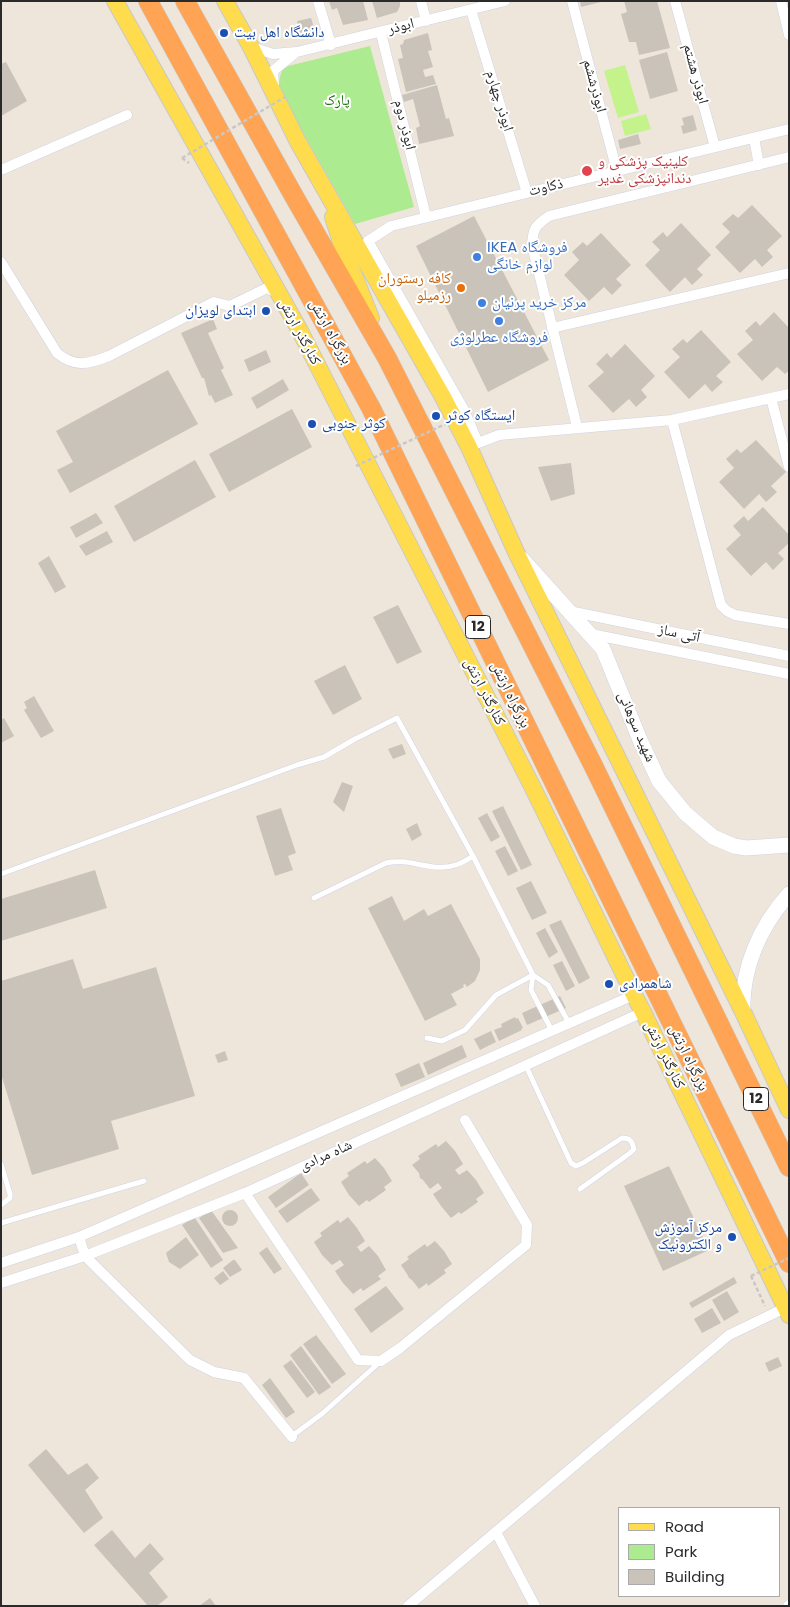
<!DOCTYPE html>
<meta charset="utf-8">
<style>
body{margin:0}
#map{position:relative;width:790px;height:1607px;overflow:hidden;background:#eee6da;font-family:Poppins,sans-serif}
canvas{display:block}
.frame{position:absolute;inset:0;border:2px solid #2a2a2a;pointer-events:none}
.legend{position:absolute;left:618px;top:1507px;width:162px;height:90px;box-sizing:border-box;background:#fff;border:1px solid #aaa;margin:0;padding:6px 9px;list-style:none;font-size:15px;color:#2a2a2a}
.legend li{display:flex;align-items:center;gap:10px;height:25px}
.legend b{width:25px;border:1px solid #aaa}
</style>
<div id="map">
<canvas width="790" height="1607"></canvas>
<div class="frame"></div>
<ul class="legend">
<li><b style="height:6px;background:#ffdc4e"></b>Road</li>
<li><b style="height:14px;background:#aceb90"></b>Park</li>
<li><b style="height:14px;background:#c9c3ba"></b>Building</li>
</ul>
</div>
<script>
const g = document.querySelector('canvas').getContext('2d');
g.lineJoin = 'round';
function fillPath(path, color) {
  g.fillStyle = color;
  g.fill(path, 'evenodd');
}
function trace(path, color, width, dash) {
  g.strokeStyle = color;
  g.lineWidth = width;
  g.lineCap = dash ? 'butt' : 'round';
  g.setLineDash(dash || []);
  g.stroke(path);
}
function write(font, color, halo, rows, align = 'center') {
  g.font = font + ' Poppins,"Noto Naskh Arabic",sans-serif';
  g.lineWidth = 4;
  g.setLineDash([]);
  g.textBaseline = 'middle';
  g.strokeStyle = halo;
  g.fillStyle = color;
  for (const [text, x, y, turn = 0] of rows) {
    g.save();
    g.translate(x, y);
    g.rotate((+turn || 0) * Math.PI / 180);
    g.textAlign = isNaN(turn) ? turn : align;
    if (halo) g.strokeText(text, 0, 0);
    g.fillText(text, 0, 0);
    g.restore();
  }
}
fillPath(new Path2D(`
 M370,46L414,207L355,224L279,91C278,81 280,75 284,67Z`), '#aceb90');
fillPath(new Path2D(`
 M625,65L639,112L618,118L604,71Z
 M646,114L651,129L625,136L621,121Z`), '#c3f38a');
fillPath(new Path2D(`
 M329,1H363L368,20L343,25L337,8L332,10Z
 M372,1H400V6L397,12L377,18Z
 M580,1H601V2L581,7Z
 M624,1H657L670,48L639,55L636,42H629L621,14L627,12Z
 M311,18L316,34L301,37L297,21Z
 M428,33L432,50L428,51L433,67L423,70L425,77L433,75L436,84L406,92L398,59L403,58L400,45L403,44L404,40Z
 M667,52L678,91L650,99L639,60Z
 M6,62L27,101L1,116V64Z
 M437,85L446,119L449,118L454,136L419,144L416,128L420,126L413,99L404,102L402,95Z
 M693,115L697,130L683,134L681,126L684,125L682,118Z
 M638,134L641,144L620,149L618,140Z
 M752,205L782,236L767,250L773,257L762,267L755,259L740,273L715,247L730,232L722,224L733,214L738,218Z
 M474,216L549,360L488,392L416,246Z
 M681,223L711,255L697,269L703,275L692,285L685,277L670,292L645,265L660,250L652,242L663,232L667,237Z
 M601,233L631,265L616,279L622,285L612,295L604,287L589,301L564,275L579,260L572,252L583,242L587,246Z
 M774,312L789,328V371L785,374L777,367L762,381L737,354L753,340L745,331L756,321L760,326Z
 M213,319L217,329L208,333L224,368L221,370L233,395L215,403L211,395L209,396L204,378H202L181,333Z
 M701,330L731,362L716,376L723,382L712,392L705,384L689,399L664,372L680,357L672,349L683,339L687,343Z
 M625,344L655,376L641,390L647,397L636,407L629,399L613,413L588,386L604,372L596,364L607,353L611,358Z
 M266,350L271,362L249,372L244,360Z
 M168,370L198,424L70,493L57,470L73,462L56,431Z
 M283,379L289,390L257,409L251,398Z
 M292,409L312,447L229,492L209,454Z
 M756,440L786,472L771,486L777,492L766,502L759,494L744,509L719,482L734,468L726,459L737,449L741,453Z
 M195,460L216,497L134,542L114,506Z
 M571,463L575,494L551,501L538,467Z
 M763,507L789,535V543L778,553L784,559L773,570L766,562L751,576L726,549L741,535L733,526L744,516L748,521Z
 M96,513L103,523L76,538L70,527Z
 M107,531L113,542L86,556L79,546Z
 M49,556L66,587L55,593L38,563Z
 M398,605L422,652L397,664L373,617Z
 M345,665L362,699L333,715L314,681Z
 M34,696L54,731L41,738L24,710L27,708L24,702Z
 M4,718L14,736L1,743V720Z
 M402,744L406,754L393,759L388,749Z
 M342,782L353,786L344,812L333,802Z
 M503,806L532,865L521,870L492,811Z
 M281,808L296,853L288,856L293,870L275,876L256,816Z
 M487,813L500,837L491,842L478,818Z
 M417,823L422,835L412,841L406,829Z
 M505,846L518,871L508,876L495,851Z
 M95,870L107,908L1,941V899Z
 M531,881L547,913L532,920L516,888Z
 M392,896L404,921L424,909L428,916L451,904L480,959V970L475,981L467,987L465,984L463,985L464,987L451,994L457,1005L425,1021L368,908Z
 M561,920L590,978L579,984L549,925Z
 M545,928L558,952L549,958L536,933Z
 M73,959L83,989L156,967L195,1096L111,1121L119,1149L32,1175L1,1074V981Z
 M562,961L575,986L566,991L553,965Z
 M560,996L566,1008L527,1025L522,1013Z
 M515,1017L516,1019L518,1018L523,1028L521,1029L522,1030L499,1041L494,1030L502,1027L501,1024Z
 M491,1031L496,1042L480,1050L474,1039Z
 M462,1045L467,1057L428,1075L423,1063Z
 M225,1051L228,1060L218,1063L215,1055Z
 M419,1063L425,1077L401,1087L395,1074Z
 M446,1141L455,1151L463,1164L455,1170L459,1175L467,1170L476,1180L484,1193L476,1199L478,1202L461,1214L459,1212L451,1218L441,1206L433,1194L442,1188L438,1183L430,1189L423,1180L420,1178L419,1173L412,1165L420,1159L418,1156L436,1144L438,1147Z
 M375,1158L384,1168L392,1181L384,1187L386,1190L369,1202L367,1200L359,1206L349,1195L341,1182L349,1176L347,1173L365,1161L367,1164Z
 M669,1166L709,1250L663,1271L624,1186Z
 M301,1173L309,1185L276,1208L268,1197Z
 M311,1188L320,1200L287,1223L278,1211Z
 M222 1218a8 8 0 1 1 16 0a8 8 0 1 1-16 0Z
 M211,1210L238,1248L223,1253L199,1218Z
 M348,1217L357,1228L365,1241L357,1247L361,1252L369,1246L378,1256L386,1270L378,1276L381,1279L363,1291L361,1288L353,1294L343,1283L335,1271L344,1265L340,1260L332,1265L322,1255L314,1242L322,1236L320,1233L338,1220L340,1223Z
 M193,1218H195L223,1260L211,1268L182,1225Z
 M186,1237L199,1255L180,1269L169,1262L166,1253Z
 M435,1241L444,1251L452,1264L444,1270L446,1273L428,1286L427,1283L419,1289L412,1280L409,1278L407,1274L401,1265L409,1259L407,1257L425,1244L427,1247Z
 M267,1247L282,1269L274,1274L259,1253Z
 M233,1260H235L242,1270L230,1277L223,1268Z
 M223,1271L229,1279L220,1285L214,1278Z
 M734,1277L737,1283L692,1308L689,1303Z
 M386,1286L404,1309L371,1333L354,1309Z
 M727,1291L739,1312L724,1321L712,1300Z
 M712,1308L721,1323L702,1333L694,1319Z
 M316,1335L346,1374L332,1384L303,1344Z
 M301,1346L331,1387L319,1395L290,1355Z
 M778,1357L782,1366L769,1372L765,1363Z
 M291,1360L315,1392L307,1398L283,1366Z
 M270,1378L295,1412L286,1418L262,1385Z
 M46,1449L68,1475L87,1463L99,1478L85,1490L103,1518L84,1533L28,1465Z
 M112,1530L135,1558L150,1543L164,1559L149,1573L168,1597L157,1606H148L94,1545Z
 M210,1598L216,1606H199Z`), '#c9c3ba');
const lane = new Path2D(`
 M1,874L297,765L324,757L355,739L397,718L473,856L533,975L548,985L569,1023
 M314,898L386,863C409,857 432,873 456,865C462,863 468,859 473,856
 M533,975L531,990L552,1031
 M427,1038L442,1041L465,1030L496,995L533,975
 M526,1066L571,1163L576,1166L583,1163L622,1138C630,1138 632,1141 634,1149L630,1153L580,1189
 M1,1164L10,1194V1198L1,1205
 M1,1223L144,1181
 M292,1436L323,1413L381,1361`);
const street = new Path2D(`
 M318,1L331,45
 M421,1L426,21
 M572,1L617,171
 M675,1L715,147
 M781,1L789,35
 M471,10L527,193
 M381,33L426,217
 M252,47L273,54L297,52L505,1
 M274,85L273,73L274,70L294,54
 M754,138L759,165
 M1,170L127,115
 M1,262L57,353C75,368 89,364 109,356L214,302L230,306L267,288L279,294
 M552,328L789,273
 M771,398L789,467
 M672,420L721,605L727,611L735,615L789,624
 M577,427L532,245C533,228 535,226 549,216L789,157
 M478,443L464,410L368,241L391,226L789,129
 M473,445L499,435L672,420L789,394
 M569,611L789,656
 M591,634L789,674
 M245,1193L358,1360L381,1361L400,1348L526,1245L527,1225L465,1120
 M79,1237L85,1256L190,1360L214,1372L244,1378L292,1437
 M1,1263L79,1237L634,995
 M1,1283L85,1256L245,1193L643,1012
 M496,1532L535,1606
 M408,1606L729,1335L785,1308
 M788,1606L789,1605`);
const secondary = new Path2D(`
 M522,559L603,649L640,740L659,781L685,813L713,837L734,846L746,848L789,845
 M743,1013C741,969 760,926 789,894`);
const primary = new Path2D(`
 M115,1L300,331L533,788L634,995L643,1012L789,1315
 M225,1L251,47L298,142L443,397L469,447L516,552L744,1014L789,1110
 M333,217L342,245L371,318`);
const highway = new Path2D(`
 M148,1L371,408L789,1263
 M185,1L295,198L387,358L593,765L789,1167`);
trace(lane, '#cfd2e5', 6);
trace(street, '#cfd2e5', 11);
trace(secondary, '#cfd2e5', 16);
trace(primary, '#c8c8c8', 18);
trace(highway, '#c8c8c8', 20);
trace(new Path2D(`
 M182,158L189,163
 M751,1276L765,1306`), '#c8c8c8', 2.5, [4, 2.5]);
trace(lane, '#fff', 5);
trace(street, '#fff', 10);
trace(secondary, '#fff', 15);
trace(primary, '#ffdc4e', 16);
trace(highway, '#ffa454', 19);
trace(new Path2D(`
 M182,158L285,97
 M356,466L471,412
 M751,1276L789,1258`), '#c8c8c8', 2.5, [4, 2.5]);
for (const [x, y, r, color] of [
 [224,33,5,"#1a4fb4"],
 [587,171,6,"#e0444e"],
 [477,257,5,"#3f7fe0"],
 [461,288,5,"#e8710a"],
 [482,303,5,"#3f7fe0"],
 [266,311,5,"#1a4fb4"],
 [499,321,5,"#3f7fe0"],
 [436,416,5,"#1a4fb4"],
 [312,424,5,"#1a4fb4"],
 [609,984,5,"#1a4fb4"],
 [732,1237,5,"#1a4fb4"]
]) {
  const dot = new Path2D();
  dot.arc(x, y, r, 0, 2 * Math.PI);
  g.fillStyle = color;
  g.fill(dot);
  trace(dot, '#fff', 2);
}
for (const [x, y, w] of [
 [478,627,25],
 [756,1099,25]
]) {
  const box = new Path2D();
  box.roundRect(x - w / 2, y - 11.5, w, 23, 4);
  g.fillStyle = '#fff';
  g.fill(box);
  trace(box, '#2a2a2a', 1);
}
write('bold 14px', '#2a2a2a', null, [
 ["12",478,627],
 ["12",756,1099]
]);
write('15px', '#2a2a2a', '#fff', [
 ["ابوذر",401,27,-14],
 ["ابوذر هشتم",695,74,75],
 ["ابوذرششم",594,86,75],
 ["ابوذر چهارم",499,101,73],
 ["ابوذر دوم",404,125,76],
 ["ذکاوت",546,188,-14],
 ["کنارگذر ارتش",299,332,62],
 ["بزرگراه ارتش",330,332,61],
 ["آتی ساز",679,634,12],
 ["کنارگذر ارتش",484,692,63],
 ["بزرگراه ارتش",510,695,64],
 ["شهید سوهانی",636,727,67],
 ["کنارگذر ارتش",664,1055,64],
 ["بزرگراه ارتش",688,1058,64],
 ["شاه مرادی",326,1156,-24]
]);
write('15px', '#164399', '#fff', [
 ["دانشگاه اهل بیت",234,33],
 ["ابتدای لویزان",256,311,"right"],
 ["ایستگاه کوثر",446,416],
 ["کوثر جنوبی",322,424],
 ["شاهمرادی",619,984],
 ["مرکز آموزش",722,1228,"right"],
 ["و الکترونیک",722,1245,"right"]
], 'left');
write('15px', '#226f12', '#fff', [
 ["پارک",337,101]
]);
write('15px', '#be3a42', '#fff', [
 ["کلینیک پزشکی و",598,162],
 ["دندانپزشکی غدیر",598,179]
], 'left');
write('15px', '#366cbe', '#fff', [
 ["IKEA فروشگاه",487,248],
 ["لوازم خانگی",487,265],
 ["مرکز خرید پرنیان",492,303],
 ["فروشگاه عطرلوژی",499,338,"center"]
], 'left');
write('15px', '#c56008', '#fff', [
 ["کافه رستوران",451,279],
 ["رزمیلو",451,296]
], 'right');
</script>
